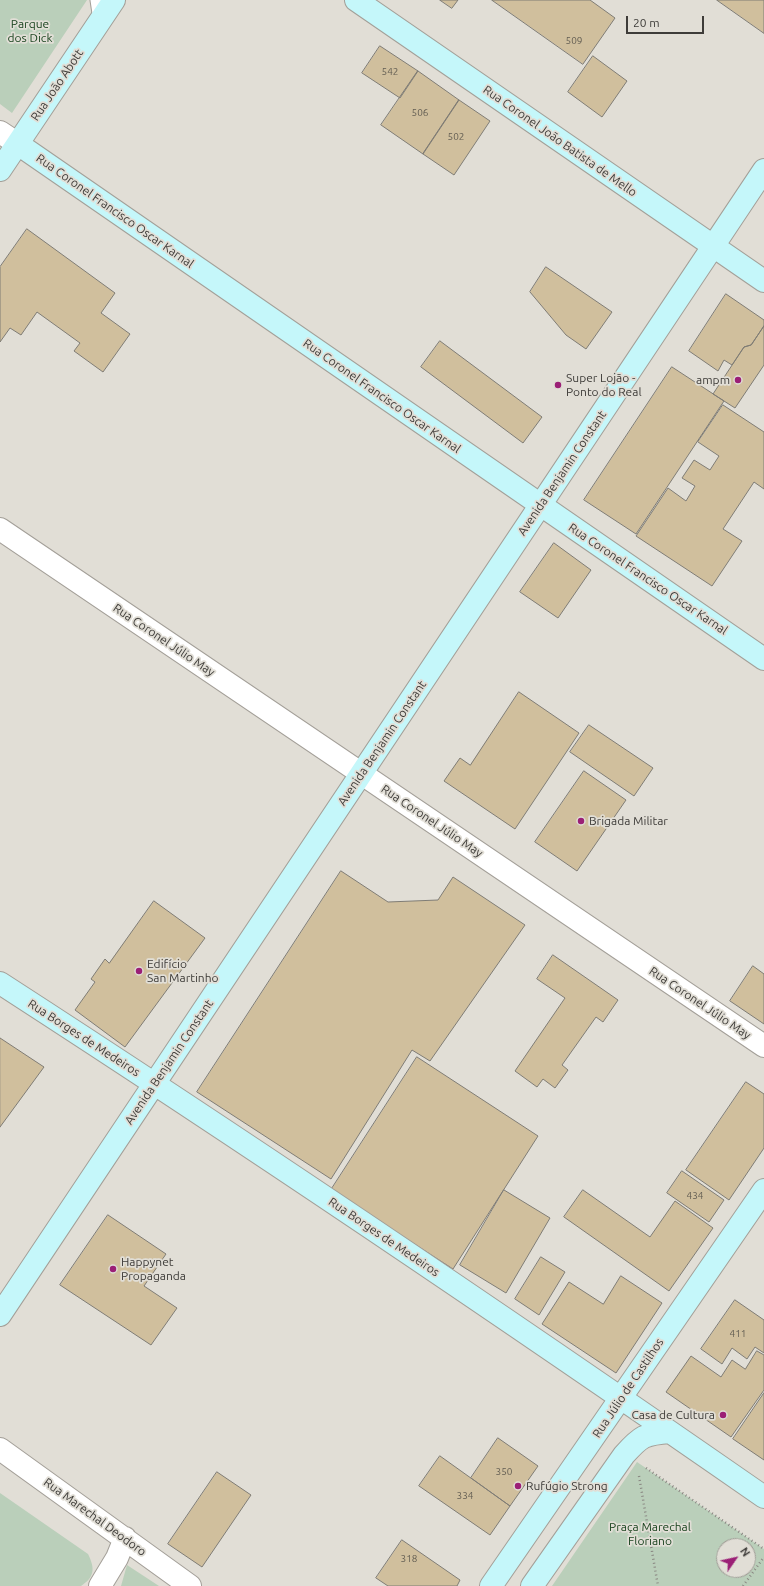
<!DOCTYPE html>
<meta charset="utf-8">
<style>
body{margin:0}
#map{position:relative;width:764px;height:1586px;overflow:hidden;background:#e1ded6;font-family:Ubuntu,sans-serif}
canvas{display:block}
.north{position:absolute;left:716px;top:1538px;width:40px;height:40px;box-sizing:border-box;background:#e1ded6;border:1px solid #a09d97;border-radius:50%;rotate:56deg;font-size:11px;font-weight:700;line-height:16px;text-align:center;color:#3e3c39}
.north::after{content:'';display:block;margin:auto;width:14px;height:18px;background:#9b1f76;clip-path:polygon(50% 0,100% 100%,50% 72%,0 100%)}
.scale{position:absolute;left:626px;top:16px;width:78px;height:18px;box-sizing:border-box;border:2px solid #3e3c39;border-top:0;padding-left:5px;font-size:12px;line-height:14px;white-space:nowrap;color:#3e3c39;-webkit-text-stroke:3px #e1ded6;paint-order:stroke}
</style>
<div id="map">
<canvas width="764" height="1586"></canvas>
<div class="north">N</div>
<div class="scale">20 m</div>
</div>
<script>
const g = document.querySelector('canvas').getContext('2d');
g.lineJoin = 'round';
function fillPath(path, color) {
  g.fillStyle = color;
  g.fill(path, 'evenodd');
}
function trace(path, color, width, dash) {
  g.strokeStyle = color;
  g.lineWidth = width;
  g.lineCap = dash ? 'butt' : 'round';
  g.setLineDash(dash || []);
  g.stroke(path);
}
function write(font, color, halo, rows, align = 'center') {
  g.font = font + ' Ubuntu,sans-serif';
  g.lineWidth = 3.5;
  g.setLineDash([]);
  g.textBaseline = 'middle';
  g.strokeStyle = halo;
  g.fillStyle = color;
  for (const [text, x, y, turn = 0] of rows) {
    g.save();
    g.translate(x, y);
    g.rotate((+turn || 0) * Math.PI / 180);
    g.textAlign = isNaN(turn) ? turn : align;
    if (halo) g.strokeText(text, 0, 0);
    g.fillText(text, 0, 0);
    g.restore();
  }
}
fillPath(new Path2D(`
 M0,0H87L12,113L0,104Z
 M637,1462L764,1549V1586H552ZM724,1546H748V1570H724Z
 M0,1493L88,1554C95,1568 95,1577 81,1586H0Z
 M127,1565L159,1586H121Z`), '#bacfba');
const building = new Path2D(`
 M440,0H458L452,8Z
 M492,0H590L615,18L583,64Z
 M717,0H764V33Z
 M380,46L418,71L400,98L362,73Z
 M593,56L627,81L602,117L568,92Z
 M418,71L459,100L423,154L381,125Z
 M459,100L490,121L454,175L423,154Z
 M27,229L115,293L101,313L130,334L103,372L74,351L80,343L37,312L21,335L10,328L0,342V267Z
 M546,267L612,312L586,349L566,335L530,292Z
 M726,294L764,320V326L751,345L744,347L732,365L724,360L718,371L689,351Z
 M764,326V365L735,408L713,394L744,347L751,345Z
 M440,341L542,417L523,443L421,367Z
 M672,367L724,401L636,534L584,500Z
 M723,405L764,432V489L754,482L723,529L742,541L712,586L636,536L668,488L686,501L695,486L682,478L694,460L710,470L719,456L698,442Z
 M554,543L591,570L558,618L520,592Z
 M519,692L579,733L515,829L444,781L460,758L470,765Z
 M589,725L653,768L634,796L570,752Z
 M584,771L626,800L577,871L535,842Z
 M341,871L388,902L438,900L453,877L525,925L430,1061L412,1050L331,1179L197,1092Z
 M154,901L205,938L125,1047L75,1010L95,982L91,979L105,959L109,963Z
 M553,955L618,1000L603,1022L596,1017L562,1065L568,1070L555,1088L543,1079L537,1087L515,1071L565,998L537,979Z
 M753,966L764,974V1024L730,1001Z
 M0,1038L44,1067L0,1127Z
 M417,1057L538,1136L453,1269L331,1190Z
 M746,1082L764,1094V1148L729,1200L686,1170Z
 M682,1171L724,1200L709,1222L667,1193Z
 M504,1190L550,1218L506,1293L460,1265Z
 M583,1190L650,1237L675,1201L713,1228L669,1291L564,1217Z
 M108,1215L166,1254L144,1286L177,1308L151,1345L60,1285Z
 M541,1257L565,1272L539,1315L515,1299Z
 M621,1276L662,1303L616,1373L542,1324L569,1282L603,1304Z
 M735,1300L764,1320V1353L755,1347L747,1359L732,1348L722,1364L701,1349Z
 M757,1351L764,1355V1390L731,1437L666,1392L691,1356L721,1377L732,1360L745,1369Z
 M764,1393V1460L733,1439Z
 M498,1438L538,1466L510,1506L471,1478Z
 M440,1456L510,1506L490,1535L419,1486Z
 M217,1472L251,1495L202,1567L168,1544Z
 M402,1540L460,1580L457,1586H388L376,1578Z`);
fillPath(building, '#d0bf9d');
trace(building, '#7f7c75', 1);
const lane = new Path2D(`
 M98,0L101,20`);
const street = new Path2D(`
 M0,132L18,144
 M0,529L764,1046
 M0,1449L190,1586
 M100,1586L117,1558L125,1538`);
const secondary = new Path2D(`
 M356,0L764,281
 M18,144L764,659
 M0,170L114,0
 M0,983C258,1150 512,1322 764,1497
 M0,1315L764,170
 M491,1586L764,1190
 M532,1586L624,1455C641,1436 644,1434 670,1432`);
trace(lane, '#a39f98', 17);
trace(street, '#a39f98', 24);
trace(secondary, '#a39f98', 24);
trace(new Path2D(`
 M646,1468L764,1549
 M639,1476L658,1586
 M743,1586L764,1557`), '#898681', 2.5, [1, 3]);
trace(lane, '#fff', 15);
trace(street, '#fff', 22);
trace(secondary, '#c5f7fa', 22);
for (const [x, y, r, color] of [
 [738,380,4,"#9b1f76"],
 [558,385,4,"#9b1f76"],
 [581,821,4,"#9b1f76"],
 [139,971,4,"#9b1f76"],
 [113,1269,4,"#9b1f76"],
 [723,1415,4,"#9b1f76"],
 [518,1486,4,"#9b1f76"]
]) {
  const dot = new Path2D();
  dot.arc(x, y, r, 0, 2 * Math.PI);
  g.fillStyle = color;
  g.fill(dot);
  trace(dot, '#e1ded6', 1.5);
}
write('10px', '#625d52', null, [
 ["509",574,41],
 ["542",390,72],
 ["506",420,113],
 ["502",456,137],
 ["434",695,1196],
 ["411",738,1334],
 ["350",504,1472],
 ["334",465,1496],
 ["318",409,1559]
]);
write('12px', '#1a441f', '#e1ded6', [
 ["Parque",30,24],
 ["dos Dick",30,38],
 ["Praça Marechal",650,1527],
 ["Floriano",650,1541]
]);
write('12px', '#3e3c39', '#e1ded6', [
 ["Rua João Abott",57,85,-56],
 ["Rua Coronel João Batista de Mello",560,141,35],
 ["Rua Coronel Francisco Oscar Karnal",115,211,35],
 ["Rua Coronel Francisco Oscar Karnal",382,396,35],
 ["Avenida Benjamin Constant",562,473,-56],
 ["Rua Coronel Francisco Oscar Karnal",648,579,34],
 ["Rua Coronel Júlio May",164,640,34],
 ["Avenida Benjamin Constant",382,743,-56],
 ["Rua Coronel Júlio May",432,821,34],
 ["Rua Coronel Júlio May",700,1003,34],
 ["Rua Borges de Medeiros",84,1038,33],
 ["Avenida Benjamin Constant",169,1062,-56],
 ["Rua Borges de Medeiros",384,1237,34],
 ["Rua Júlio de Castilhos",628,1388,-56],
 ["Rua Marechal Deodoro",95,1517,36]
]);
write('12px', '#3e3c39', '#e1ded6', [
 ["Super Lojão -",566,378],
 ["Ponto do Real",566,392],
 ["ampm",730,380,"right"],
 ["Brigada Militar",589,821],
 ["Edifício",147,964],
 ["San Martinho",147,978],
 ["Happynet",121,1262],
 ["Propaganda",121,1276],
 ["Casa de Cultura",715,1415,"right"],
 ["Rufúgio Strong",526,1486]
], 'left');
</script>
